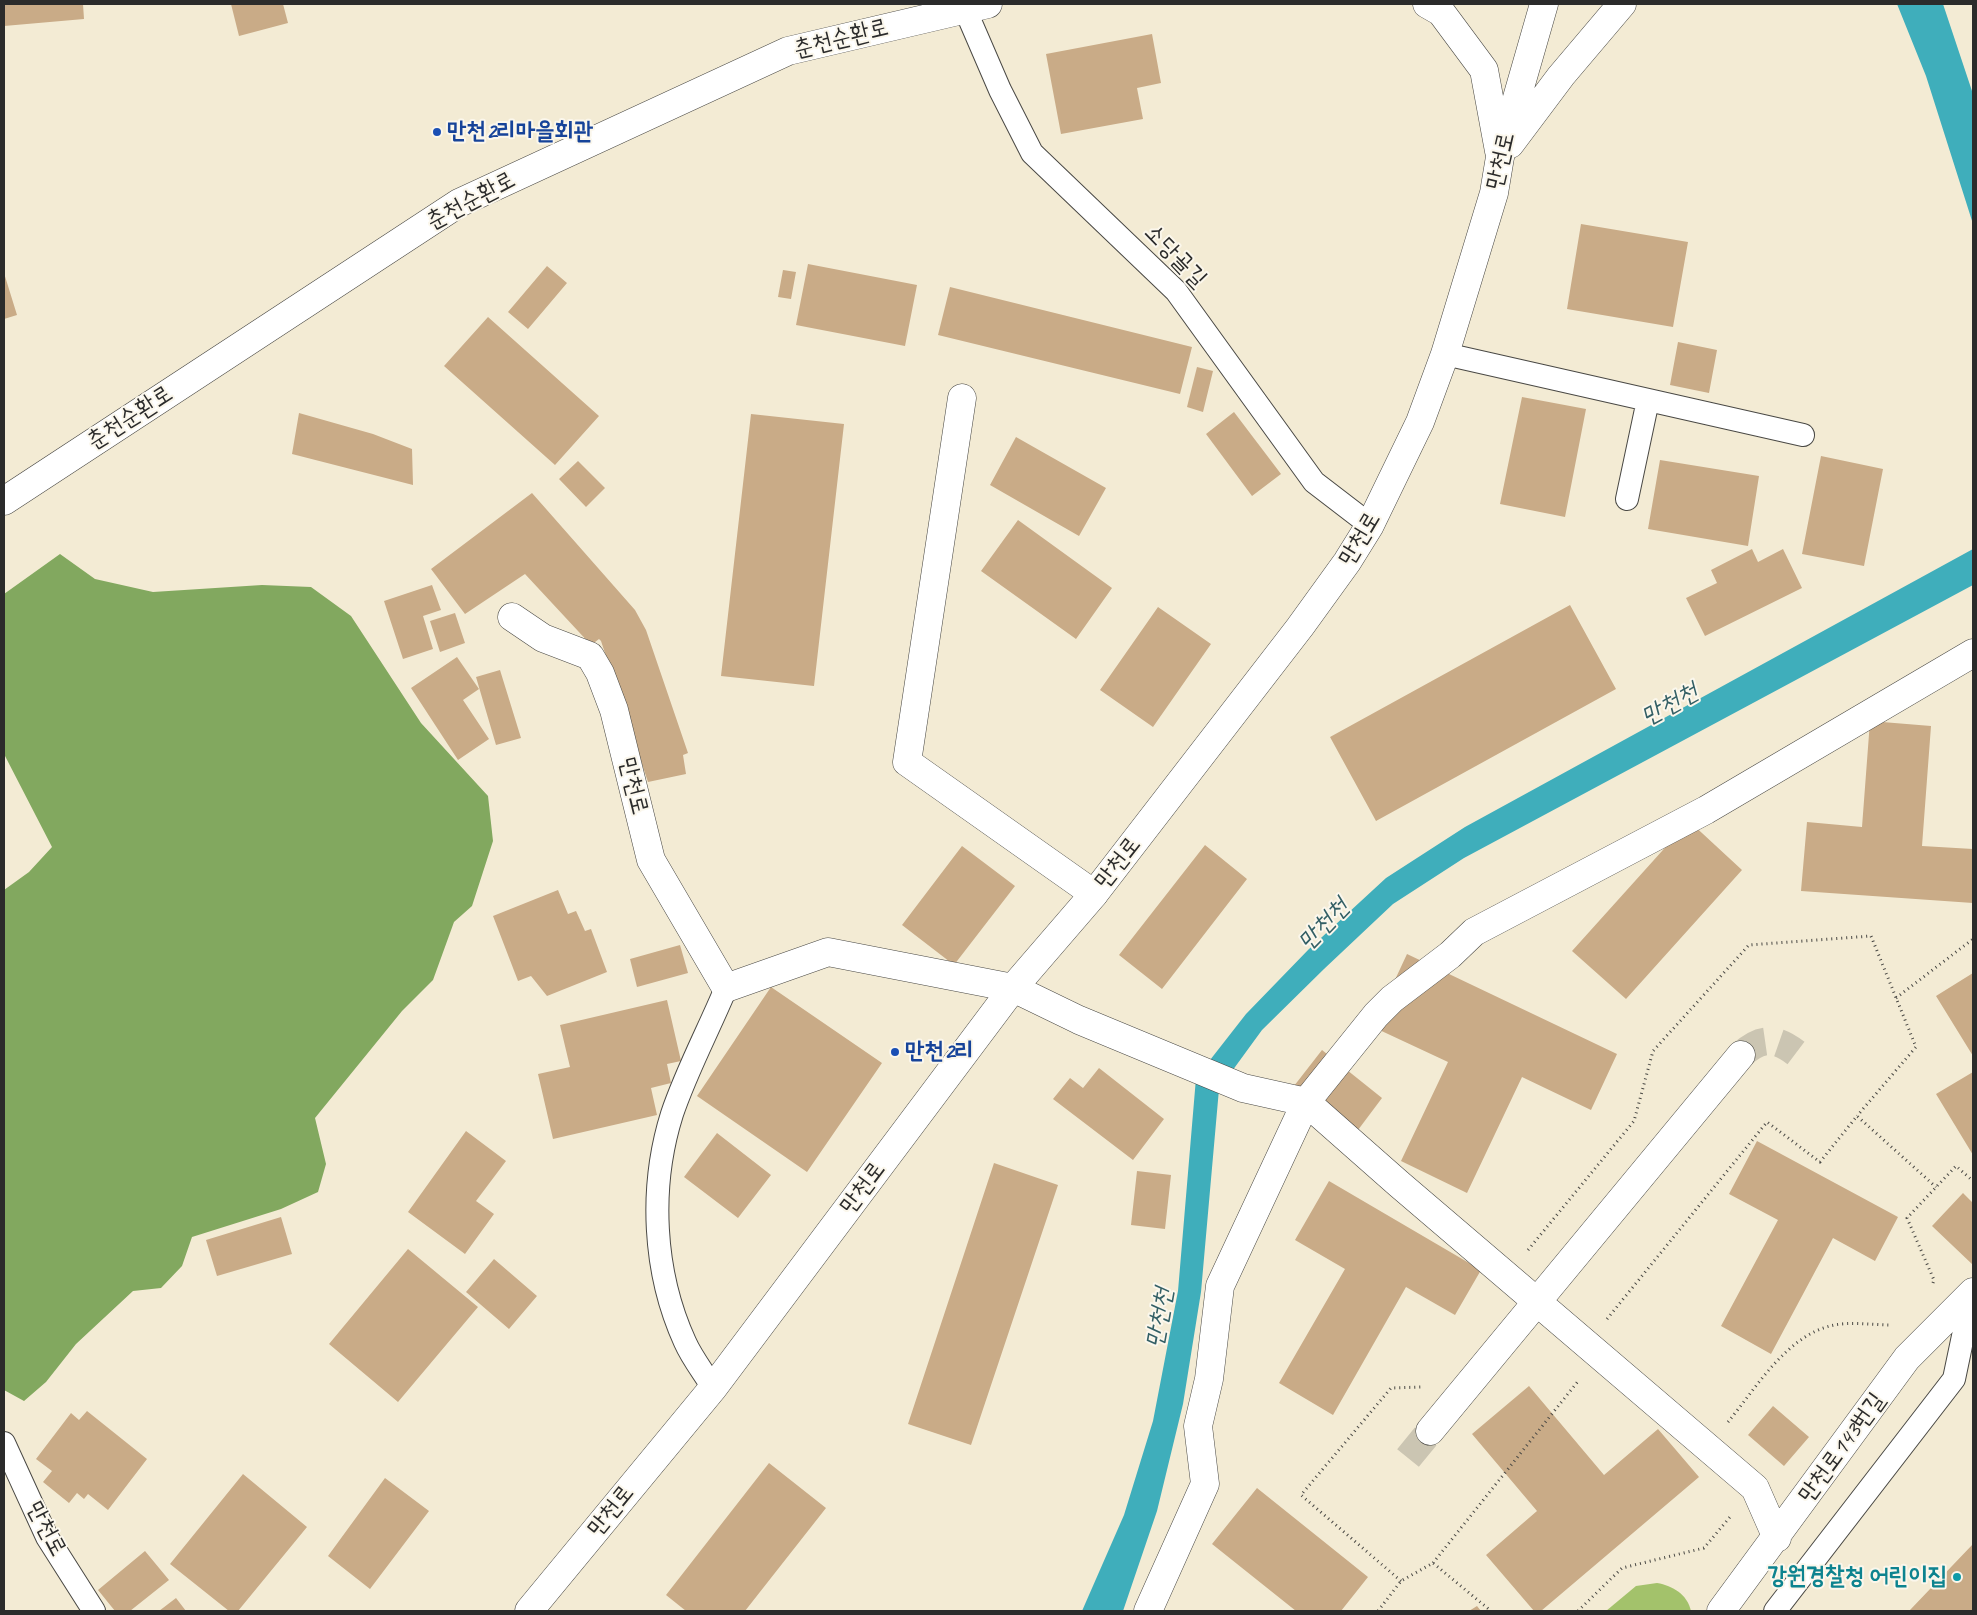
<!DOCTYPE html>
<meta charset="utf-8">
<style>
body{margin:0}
#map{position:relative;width:1977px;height:1615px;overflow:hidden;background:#f3ebd4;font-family:Caveat,sans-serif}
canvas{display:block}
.frame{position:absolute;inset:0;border:5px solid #2b2b2b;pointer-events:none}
</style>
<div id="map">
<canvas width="1977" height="1615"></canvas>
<div class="frame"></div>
</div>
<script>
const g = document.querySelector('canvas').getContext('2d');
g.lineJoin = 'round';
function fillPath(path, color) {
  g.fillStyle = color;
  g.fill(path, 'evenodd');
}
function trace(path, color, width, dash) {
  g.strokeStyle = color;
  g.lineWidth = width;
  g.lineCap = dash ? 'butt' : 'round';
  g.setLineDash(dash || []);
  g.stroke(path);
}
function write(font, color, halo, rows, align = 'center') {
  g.font = font + ' Caveat,"Poor Story",sans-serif';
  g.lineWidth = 4;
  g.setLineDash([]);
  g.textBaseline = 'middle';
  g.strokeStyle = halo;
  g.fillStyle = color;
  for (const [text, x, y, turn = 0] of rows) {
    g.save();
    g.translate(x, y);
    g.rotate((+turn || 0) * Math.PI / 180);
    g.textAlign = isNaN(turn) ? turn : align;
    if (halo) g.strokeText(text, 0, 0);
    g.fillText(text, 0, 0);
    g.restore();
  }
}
fillPath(new Path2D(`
 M1657,1583C1673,1586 1687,1594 1691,1611H1606L1636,1586Z`), '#a3c26b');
fillPath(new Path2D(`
 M60,554L95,579L153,592L262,585L311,587L351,616L421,723L488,796L493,841L472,906L454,922L433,980L402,1011L315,1118L326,1164L318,1192L281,1209L192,1237L182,1266L161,1288L133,1291L76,1344L46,1382L24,1401L4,1390V890L29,872L52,847L4,754V594Z`), '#82a85f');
fillPath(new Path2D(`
 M1897,4H1943L1973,94V224L1926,76Z
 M1973,549V585L1464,858L1393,904L1324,969L1262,1030L1219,1089L1201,1292L1183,1404L1157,1511L1123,1611H1082L1124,1515L1153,1421L1178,1291L1196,1078L1246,1014L1309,949L1386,878L1465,827Z`), '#3faebb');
fillPath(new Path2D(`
 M4,4H83L84,19L4,26Z
 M231,4H283L288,23L239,36Z
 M1152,34L1161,83L1137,88L1143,119L1061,134L1046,54Z
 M1581,224L1688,242L1673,327L1567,309Z
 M808,264L917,285L905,346L796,325Z
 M547,266L567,283L528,329L508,312Z
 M783,270L796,272L791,299L778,297Z
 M4,273L17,315L4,319Z
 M950,287L1192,347L1180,394L938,335Z
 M488,317L599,416L555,465L444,366Z
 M1678,342L1717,350L1709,393L1670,385Z
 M1197,367L1213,371L1203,412L1187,407Z
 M1522,397L1586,409L1565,517L1500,504Z
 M1234,412L1281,474L1252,496L1206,434Z
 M299,413L373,434L412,449L413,485L292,454Z
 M751,414L844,424L814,686L721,676Z
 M1016,437L1106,488L1079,536L990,485Z
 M1821,456L1883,469L1864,566L1802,554Z
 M1660,460L1759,476L1748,546L1648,529Z
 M578,461L605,488L586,507L559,479Z
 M532,493L635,610L646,630L688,753L683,755L686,774L648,782L601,641L599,639L591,645L525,574L465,614L431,569Z
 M1018,520L1112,588L1076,639L981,571Z
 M1752,549L1758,562L1783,549L1802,588L1705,636L1686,598L1717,583L1711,570Z
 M432,585L441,610L423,616L433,649L403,659L384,601Z
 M1570,605L1616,689L1376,821L1330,737Z
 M1158,607L1211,644L1153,727L1100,690Z
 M455,613L465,643L440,652L430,621Z
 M457,657L479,689L463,700L489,739L458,760L411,688Z
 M500,670L521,738L496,745L476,677Z
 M1870,721L1931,726L1922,846L1973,849V903L1801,891L1807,822L1862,827Z
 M1689,821L1742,870L1626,999L1572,951Z
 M1205,845L1247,879L1162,989L1119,955Z
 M962,846L1015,886L954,965L902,925Z
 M558,890L568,914L576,911L585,931L591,929L607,972L547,996L531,976L518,981L493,916Z
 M680,945L688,973L637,987L630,959Z
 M1407,954L1617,1054L1591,1110L1522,1077L1467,1193L1401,1161L1448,1062L1373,1027Z
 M1973,973V1056L1936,996Z
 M771,987L882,1063L807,1172L697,1096Z
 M667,1000L681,1061L667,1064L671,1083L651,1088L657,1115L553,1139L538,1074L570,1067L560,1025Z
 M1322,1050L1382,1098L1355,1134L1294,1086Z
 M1099,1068L1164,1119L1133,1160L1053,1099L1070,1078L1083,1088Z
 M1973,1072V1155L1936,1094Z
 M466,1131L506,1161L476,1201L494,1214L465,1254L408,1212Z
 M717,1133L771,1175L738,1218L684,1177Z
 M1757,1141L1898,1217L1875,1261L1833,1238L1771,1354L1721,1326L1778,1220L1729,1194Z
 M994,1163L1058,1185L971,1445L908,1424Z
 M1137,1171L1171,1175L1165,1229L1131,1225Z
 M1329,1181L1481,1270L1455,1315L1406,1287L1333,1415L1279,1383L1345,1269L1295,1240Z
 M1963,1193L1973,1203V1265L1932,1226Z
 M281,1217L292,1254L217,1276L206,1240Z
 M408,1249L478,1307L398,1402L329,1344Z
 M494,1259L537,1296L509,1329L466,1292Z
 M1529,1386L1604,1475L1658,1429L1699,1477L1541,1611H1534L1486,1555L1537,1511L1472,1434Z
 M1773,1406L1809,1437L1784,1466L1748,1435Z
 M87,1411L147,1459L108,1510L88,1494L84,1499L77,1493L69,1503L43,1482L52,1471L36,1459L71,1413L79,1420Z
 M769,1463L826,1508L745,1611H686L666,1595Z
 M243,1474L307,1527L238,1611H229L170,1564Z
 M385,1478L429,1511L370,1589L328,1556Z
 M1257,1488L1368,1577L1341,1611H1296L1212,1544Z
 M1973,1544V1611H1911L1910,1610Z
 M145,1551L169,1580L130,1611H115L98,1590Z
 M176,1598L186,1611H159Z
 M1477,1606L1481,1611H1469Z`), '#c9ab87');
trace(new Path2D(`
 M1741,1055C1761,1037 1775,1037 1796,1053
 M1408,1458L1430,1431`), '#cbc5b2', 28, [28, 14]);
const service = new Path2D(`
 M965,9L1000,90L1032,153L1176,291L1314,482L1370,525
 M1445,354L1803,435
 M1627,499L1648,400
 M713,1388C704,1373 692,1358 685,1342C653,1272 649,1187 672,1114C686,1072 709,1029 726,988
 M4,1443L47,1537L94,1611
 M1775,1611L1954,1379L1972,1293`);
const minor = new Path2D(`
 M962,398L907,762L1094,894
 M512,617L543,638L590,656L600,673L614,710L651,860L726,988L828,952L1013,988L1079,1020L1243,1088L1306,1102L1399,1184L1755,1488L1777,1538
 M1430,1431L1741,1055
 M1148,1611L1205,1484L1198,1426L1209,1379L1220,1286L1306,1102L1376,1015L1392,999L1450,955L1474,932L1706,810L1973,653
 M1721,1611L1907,1358L1973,1292`);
const tertiary = new Path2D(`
 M1427,4L1441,12L1484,70L1499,151
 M1510,144L1561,76L1622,4
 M4,501L459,203L788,51L988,4
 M529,1611L713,1388L1013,988L1094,894L1300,627L1347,562L1370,525L1420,422L1445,354L1494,193L1500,157L1544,4`);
trace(service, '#494844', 24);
trace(minor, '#494844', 29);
trace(tertiary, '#494844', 29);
trace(new Path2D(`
 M1896,998L1973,939
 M1528,1250L1634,1121L1653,1051L1749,945L1871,936L1916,1047L1857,1116
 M1933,1283L1934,1280L1907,1218L1956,1166L1973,1181
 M1607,1319L1767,1122L1820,1162L1857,1116L1936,1187
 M1728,1422C1756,1388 1786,1337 1830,1326C1848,1321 1872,1325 1891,1325
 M1433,1563L1579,1380
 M1401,1581L1301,1495L1391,1388L1421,1387
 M1378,1611L1401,1581L1433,1563L1491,1611
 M1578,1611L1622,1568L1704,1548L1730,1517`), '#494844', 3, [1, 4]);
trace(service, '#fff', 22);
trace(minor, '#fff', 28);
trace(tertiary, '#fff', 28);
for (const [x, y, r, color] of [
 [437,132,5,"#1a4fb4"],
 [895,1052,5,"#1a4fb4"],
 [1957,1577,5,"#0f9aa8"]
]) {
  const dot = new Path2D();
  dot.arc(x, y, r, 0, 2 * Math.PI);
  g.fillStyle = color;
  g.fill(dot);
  trace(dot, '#fbf7ec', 2);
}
write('24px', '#2b2b2b', '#fbf7ec', [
 ["춘천순환로",841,39,-14],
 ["만천로",1501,161,-77],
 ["춘천순환로",471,201,-28],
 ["소당골길",1175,256,46],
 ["춘천순환로",130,418,-33],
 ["만천로",1360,539,-59],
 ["만천로",633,786,76],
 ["만천로",1118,863,-52],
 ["만천로",863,1188,-53],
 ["만천로143번길",1842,1448,-54],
 ["만천로",611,1511,-51],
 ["만천로",46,1529,62]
]);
write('bold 24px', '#164399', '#fbf7ec', [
 ["만천2리마을회관",447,132],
 ["만천2리",905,1052]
], 'left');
write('bold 24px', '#0d838f', '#fbf7ec', [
 ["강원경찰청 어린이집",1947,1577]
], 'right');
write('italic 25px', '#335f65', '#fbf7ec', [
 ["만천천",1670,705,-29],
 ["만천천",1324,925,-46],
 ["만천천",1160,1318,-80]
]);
</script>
